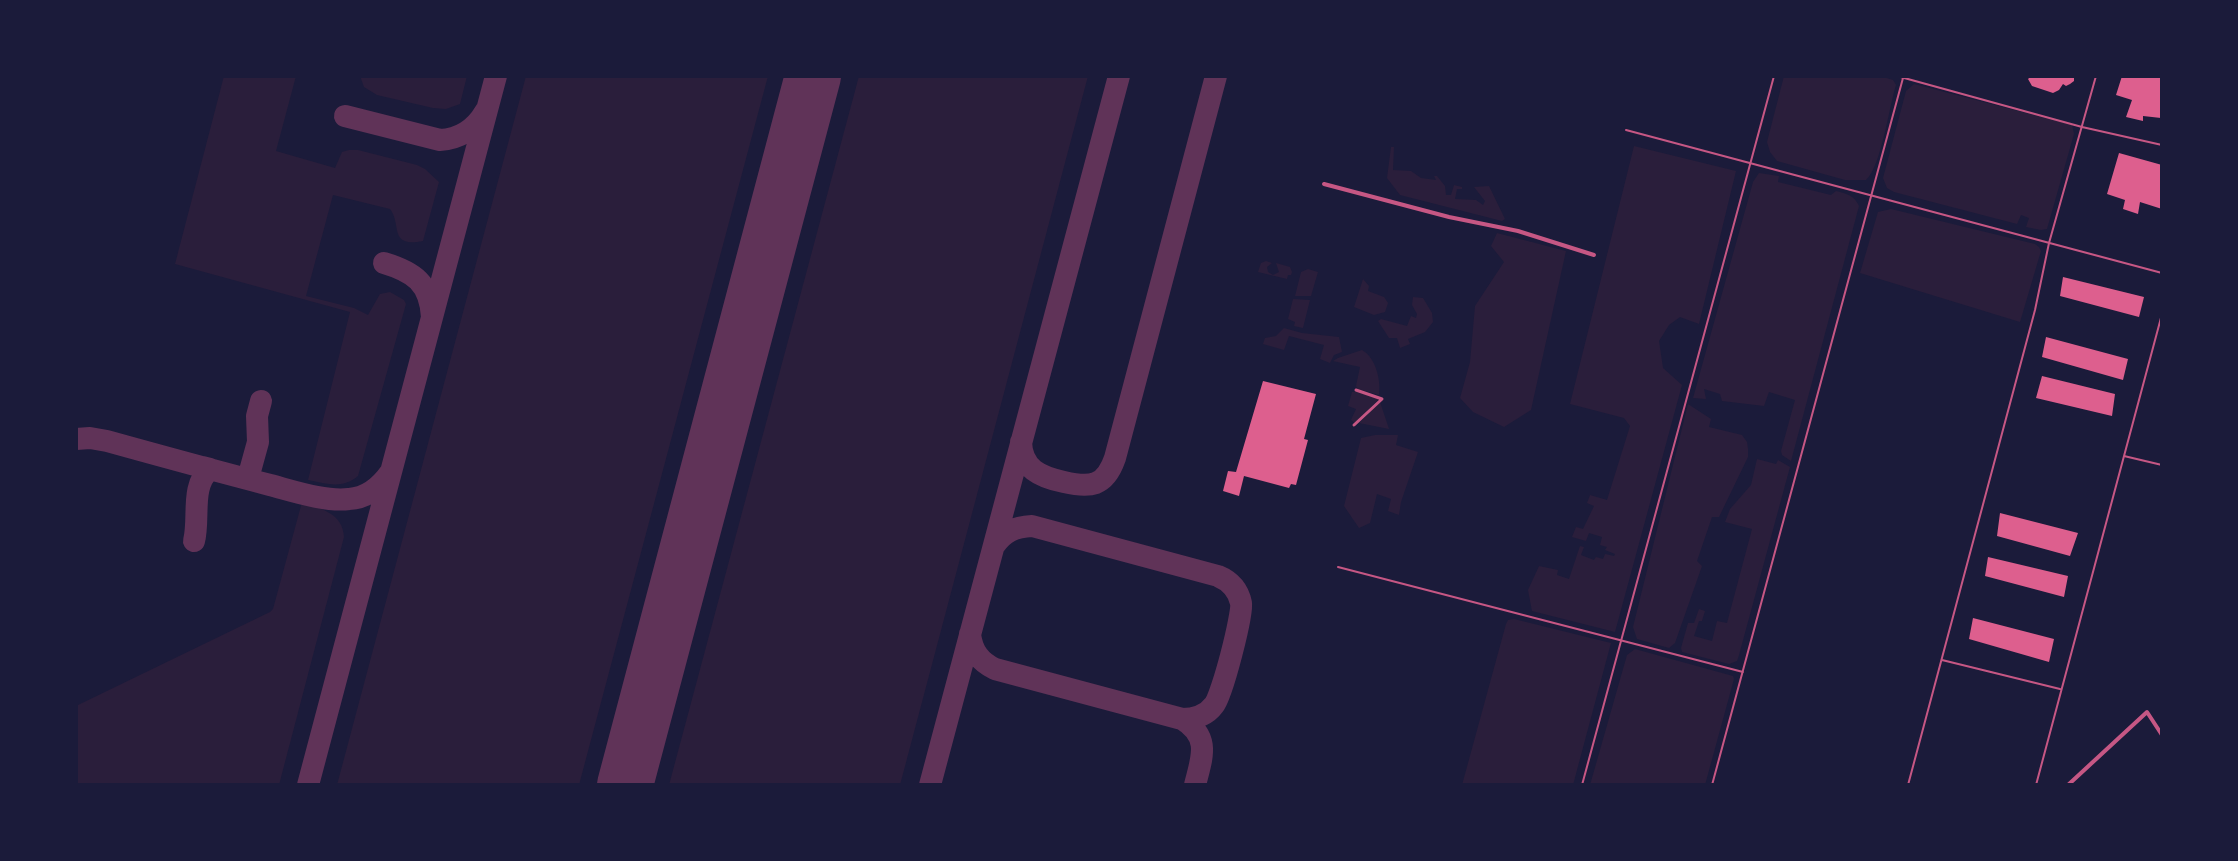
<!DOCTYPE html>
<style>
body{margin:0}
#map{position:relative;width:2238px;height:861px;overflow:hidden;background:#1b1b3a;font-family:"Golos Text",sans-serif}
canvas{display:block}
.frame{position:absolute;inset:0;border:78px solid #1b1b3a;pointer-events:none}
</style>
<div id="map">
<canvas width="2238" height="861"></canvas>
<div class="frame"></div>
</div>
<script>
const g = document.querySelector('canvas').getContext('2d');
g.lineJoin = 'round';
function fillPath(path, color) {
  g.fillStyle = color;
  g.fill(path, 'evenodd');
}
function trace(path, color, width, dash) {
  g.strokeStyle = color;
  g.lineWidth = width;
  g.lineCap = dash ? 'butt' : 'round';
  g.setLineDash(dash || []);
  g.stroke(path);
}
fillPath(new Path2D(`
 M224,76H296L276,151L335,168L342,152L349,150H358L417,165L425,169L439,182L423,241C388,248 402,224 390,209L333,195L306,296L354,308L368,315L380,294L390,292L404,300L406,304L358,476C342,489 328,484 308,480L350,312L175,264Z
 M360,76H467L460,104L446,109L433,108L377,95L364,87Z
 M526,76H768L579,785H337Z
 M859,76H1088L900,785H669Z
 M1784,76H1880L1893,80L1896,85C1889,107 1881,167 1866,180H1845L1777,161L1770,152L1767,142Z
 M1914,84L2072,125L2074,134L2047,229L2041,230L2026,227L2029,218L2021,215L2017,224L1894,192L1887,188L1883,178L1906,91Z
 M1634,146L1736,171L1699,324L1680,317L1669,325L1659,341L1663,368L1682,385L1615,632L1532,611L1528,590L1539,566L1558,570L1557,575L1569,579L1580,546L1584,547L1581,555L1594,560L1596,557L1603,559L1605,554L1614,556L1615,554L1605,550L1607,547L1600,545L1602,537L1589,533L1586,541L1572,537L1576,527L1583,529L1594,506L1587,503L1590,495L1607,500L1630,426L1624,418L1570,404Z
 M1391,147H1394L1393,170L1411,171L1421,178L1436,180L1434,176H1437L1445,186L1446,195H1451L1454,185L1462,187V189H1457L1455,199L1476,200L1483,205L1485,201L1474,187L1489,186L1505,219L1502,221L1400,195L1387,178Z
 M1759,173L1779,176L1778,182L1831,195L1836,191C1847,194 1854,195 1859,206L1791,461L1782,455L1781,451L1795,400L1769,392L1764,406L1722,401L1720,394L1704,389L1706,399L1693,398L1753,182Z
 M1891,209L2035,244L2039,247L2041,251L2020,322L1860,273L1878,212Z
 M1497,233L1566,251L1531,410L1504,427L1473,412L1460,398L1470,362L1475,306L1504,262L1491,246Z
 M1266,261L1272,263L1267,267L1268,272L1273,275L1279,272L1276,263L1290,267L1292,272L1291,275H1288L1287,279L1258,272L1261,263Z
 M1308,269L1318,272L1311,296H1295L1301,272Z
 M1363,279L1369,286L1368,291L1384,297L1388,303L1385,312L1374,315L1354,307Z
 M1413,297L1423,298L1432,313L1433,322L1425,332L1408,339L1410,344L1400,348L1397,338H1389L1378,321L1381,319L1407,326L1411,316L1416,318L1417,314L1412,305Z
 M1293,299L1310,300L1303,328L1294,326L1295,322L1288,319Z
 M1284,328L1302,333L1339,337L1342,352L1334,355L1330,363L1320,359L1324,345L1289,336L1284,350L1263,344L1265,338L1276,336Z
 M1362,350C1376,358 1381,380 1379,395L1358,389L1356,386L1360,367L1333,361L1338,358Z
 M1357,391L1379,399L1355,423L1351,420L1356,409L1348,406L1352,392Z
 M1380,402L1389,429L1359,423Z
 M1688,404L1711,419L1709,427L1742,435L1747,442L1748,449V457L1719,517H1712L1697,561L1702,566L1675,643L1669,648L1637,639L1633,627Z
 M1375,435H1398L1396,445L1418,452L1401,502L1399,515L1388,511L1391,499L1377,494L1370,523L1359,528L1344,506L1361,438Z
 M1757,459L1776,464L1778,460L1790,467L1739,655L1737,661L1729,664L1682,652L1681,648L1688,623H1694L1699,609L1705,611L1702,621H1699L1694,636L1712,641L1717,621L1727,623L1752,529L1725,522L1730,509L1751,485Z
 M302,502C321,509 343,513 344,537L279,785H76V706L270,612L273,609Z
 M1514,619L1611,643L1573,785H1462L1506,624L1508,620Z
 M1635,649L1733,676L1734,679L1705,785H1590L1627,655Z`), '#2a1e3b');
trace(new Path2D(`
 M345,116L440,140C459,139 475,129 485,112
 M384,263C414,272 430,283 432,317
 M76,439L90,438L107,441C161,456 216,471 270,485C293,491 326,502 349,499C367,498 380,487 390,473
 M1021,442C1022,469 1040,477 1064,482C1090,488 1105,487 1115,458L1216,76
 M250,471L258,442L257,416L261,401
 M194,541C200,518 190,486 210,469L202,467
 M970,634C972,651 980,662 995,669L1182,719C1195,719 1206,716 1214,705C1222,696 1243,614 1241,603C1238,589 1230,581 1218,576L1032,526C1015,527 1004,531 994,546
 M1182,719C1211,737 1202,757 1195,785
 M308,785L496,76
 M930,785L1119,76`), '#603358', 22);
trace(new Path2D(`
 M625,785L813,76`), '#603358', 56);
fillPath(new Path2D(`
 M2031,76H2074V81L2070,84L2066,86L2063,84L2059,90L2053,93L2032,86L2028,79Z
 M2122,76H2162L2161,118L2143,116V121L2126,117L2132,100L2116,95Z
 M2119,153L2162,165V209L2140,202L2138,214L2123,209L2125,200L2107,194Z
 M2063,277L2144,297L2139,317L2060,296Z
 M2046,337L2128,359L2123,380L2042,357Z
 M2042,376L2115,394L2112,416L2036,398Z
 M1263,381L1316,394L1304,439L1308,440L1296,485L1291,484L1289,488L1244,476L1239,496L1223,491L1228,471L1236,472Z
 M2000,513L2078,533L2070,556L1997,536Z
 M1988,557L2068,576L2064,597L1985,576Z
 M1973,618L2054,639L2049,662L1969,639Z`), '#dd5f8e');
trace(new Path2D(`
 M1897,76L2082,127L2162,145
 M1626,130L2162,273
 M2124,456L2162,465
 M1338,567L1743,672
 M1942,660L2060,689
 M1582,785L1774,76
 M1712,785L1903,78
 M1908,785L2035,310L2049,243L2096,76
 M2036,785L2162,314`), '#c65784', 2);
trace(new Path2D(`
 M1354,425L1382,399L1356,390`), '#c65784', 3);
trace(new Path2D(`
 M1324,184L1449,217L1518,231L1594,255
 M2068,785L2147,712L2162,735`), '#c65784', 4);
</script>
